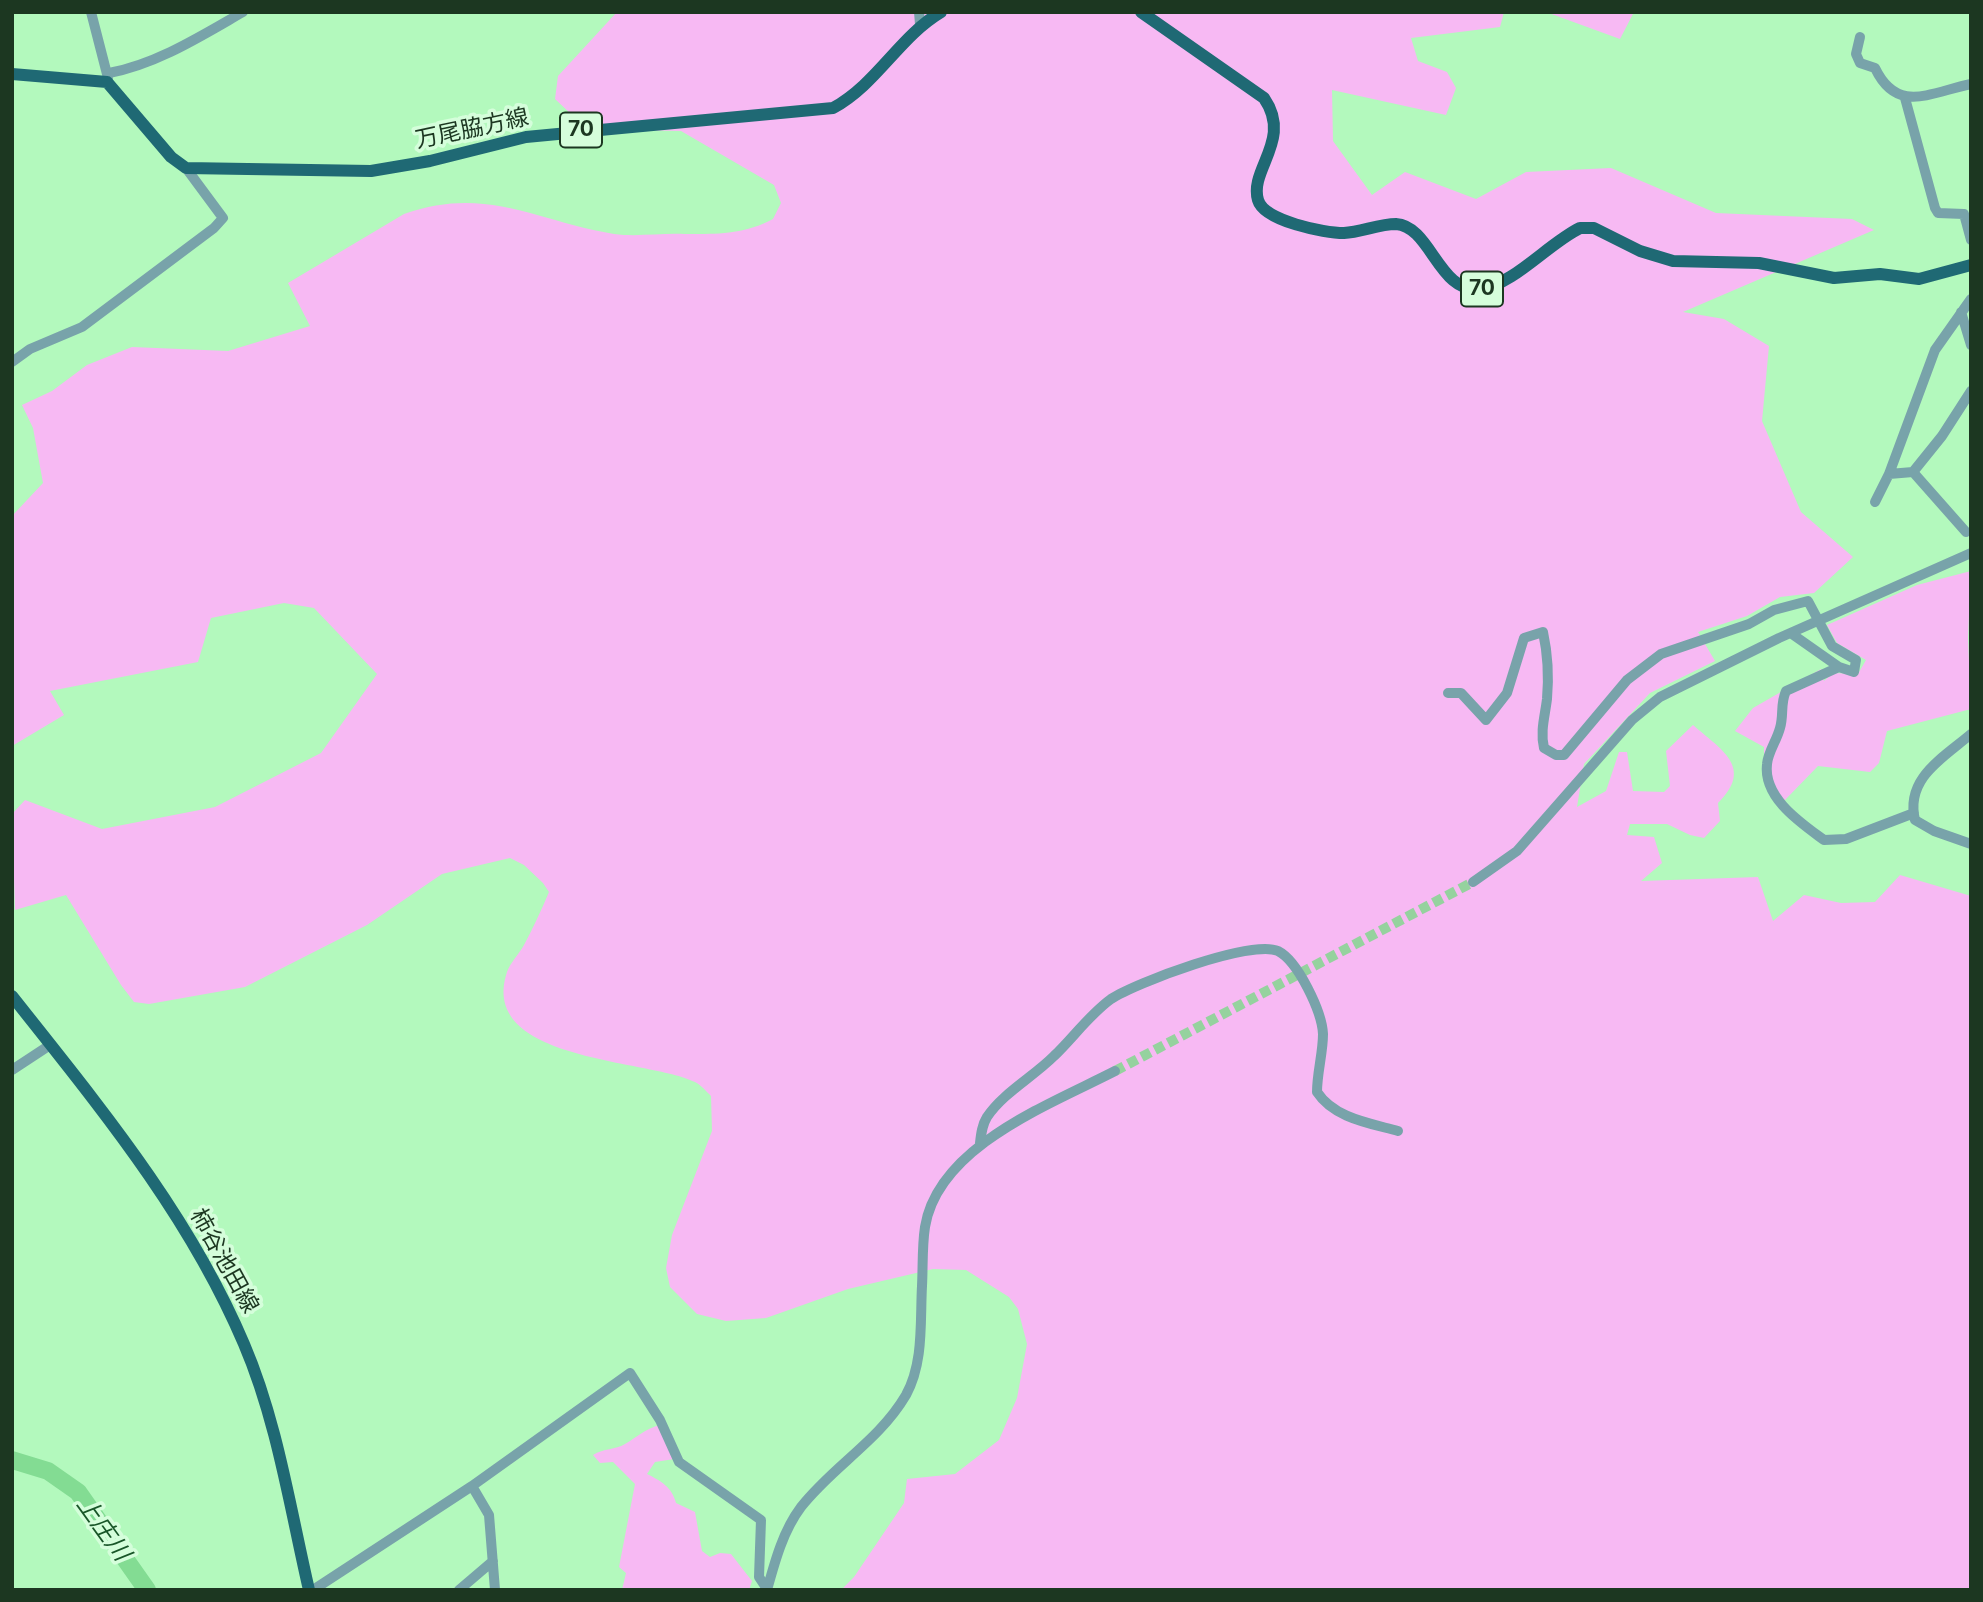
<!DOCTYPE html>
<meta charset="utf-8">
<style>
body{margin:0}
#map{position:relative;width:1983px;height:1602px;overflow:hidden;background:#b3f9bd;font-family:Inter,sans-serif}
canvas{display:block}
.frame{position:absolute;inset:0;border:14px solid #1c3721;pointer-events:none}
</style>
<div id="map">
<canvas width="1983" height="1602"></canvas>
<div class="frame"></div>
</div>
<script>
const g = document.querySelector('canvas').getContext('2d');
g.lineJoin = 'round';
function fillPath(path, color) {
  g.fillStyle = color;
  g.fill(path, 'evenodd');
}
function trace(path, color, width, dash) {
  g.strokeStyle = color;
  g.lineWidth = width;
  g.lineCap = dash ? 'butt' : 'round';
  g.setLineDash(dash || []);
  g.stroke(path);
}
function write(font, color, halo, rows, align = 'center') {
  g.font = font + ' Inter,"Noto Sans JP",sans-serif';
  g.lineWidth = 7;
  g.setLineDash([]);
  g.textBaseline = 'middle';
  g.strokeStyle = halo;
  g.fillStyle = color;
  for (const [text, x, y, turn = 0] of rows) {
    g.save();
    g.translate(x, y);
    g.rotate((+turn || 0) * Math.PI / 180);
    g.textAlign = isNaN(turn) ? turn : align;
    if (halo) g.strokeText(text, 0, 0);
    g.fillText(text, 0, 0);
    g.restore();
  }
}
fillPath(new Path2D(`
 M617,12H1504L1500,27L1411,38L1418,61L1447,72L1456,88L1446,115L1332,90L1333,141L1372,195L1405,172L1476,199L1526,172L1611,168L1716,213L1852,219L1874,230L1683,312L1724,319L1769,346L1762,421L1801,512L1853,557L1814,593L1780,597L1747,616L1698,632L1715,661L1650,693L1584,764L1577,807L1606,791L1619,752H1627L1633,791L1664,792L1670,786L1666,751L1693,725C1720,749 1755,767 1718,803L1720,821L1704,838L1690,835L1667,824H1630L1627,835L1654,837L1662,863L1641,881L1758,877L1773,921L1804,895L1841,903L1875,902L1900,875L1971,896V1590H841L854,1577L904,1503L907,1479L955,1474L999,1440L1017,1398L1027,1344L1018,1309L1009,1297L966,1270L933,1269L848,1289L766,1318L726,1321L697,1314L670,1287L666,1268L672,1235L712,1131L711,1096C706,1091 701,1085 695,1082C649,1059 477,1062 507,972C510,963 519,954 524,945C533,928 541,911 549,892L543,883L524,865L510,858L442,874L367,925L245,987L149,1004L134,1002L121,985L66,895L15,910L12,814L25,800L102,829L215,807L321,753L377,674L314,608L284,603L211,618L198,662L50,691L64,715L12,746V516L43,483L33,428L22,405L52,391L87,365L132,347L228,351L310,326L288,283L404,214C486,185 536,221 614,234C636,237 661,233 684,234C716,234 743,235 773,219L781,203L774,185L681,131L587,129L555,99L558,76Z
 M1546,12H1634L1620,39Z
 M1971,571L1968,638L1971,709L1887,731L1879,763L1870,772L1818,766L1784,801C1773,784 1763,768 1764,747L1735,731L1753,708L1821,669L1824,681L1833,673L1858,674L1866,660L1837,643L1827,625L1917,585Z
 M659,1425L674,1459L655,1462L647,1474C661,1481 672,1487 676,1503L695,1512L702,1551L710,1557L720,1553L731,1554L752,1581L749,1590H622L626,1573L619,1567L635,1484L613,1462L600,1463L593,1455C604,1448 615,1450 625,1444C637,1437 644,1430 659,1425Z`), '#f7b9f3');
trace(new Path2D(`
 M12,1460L48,1471L78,1492L147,1590`), '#83dc93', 18);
trace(new Path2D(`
 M1115,1071L1473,882`), '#95d29e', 10, [10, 5]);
trace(new Path2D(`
 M91,12L108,78
 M919,12L920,24
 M1860,37L1856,54L1860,63L1875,68C1897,114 1929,93 1971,84
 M109,73C157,64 201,36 243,12
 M1905,98L1935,208L1938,213L1964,214L1971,240
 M1961,312L1971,345
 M12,362L30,349L82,327L214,228L223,218L186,168
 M1913,472L1966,532
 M1889,474L1913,472L1942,436L1971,391
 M1875,502L1889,474L1935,350L1971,299
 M1839,667L1786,691C1780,704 1784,715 1780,728C1777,740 1768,752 1767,764C1763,798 1801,823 1824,840L1846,839L1914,813
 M1448,693H1461L1486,720L1507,693L1524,638L1543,632C1548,655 1549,676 1547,699C1545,716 1540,731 1544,748L1556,755H1564L1627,680L1661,654L1749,624L1774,610L1808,601L1832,646L1856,660L1854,672L1839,667L1792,634
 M1971,734C1943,758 1905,778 1915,820L1934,831L1971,844
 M1473,882L1517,851L1632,720L1660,697L1779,638L1971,553
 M12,1070L50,1045
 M980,1143C981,1134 982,1125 987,1117C1003,1093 1033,1077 1054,1056C1073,1038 1089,1015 1111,999C1135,983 1252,939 1278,951C1298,961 1322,1012 1323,1034C1323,1053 1317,1073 1317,1092C1334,1118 1369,1123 1398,1131
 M472,1486L489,1515L495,1590
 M313,1590L472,1486L630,1373L660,1420L679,1462L761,1520L759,1577L767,1589
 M459,1590L493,1561
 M767,1590C775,1561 783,1531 801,1507C833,1466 879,1441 906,1395C924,1362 920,1322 922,1286C923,1267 922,1246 925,1227C938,1146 1051,1104 1115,1071`), '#78a3aa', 10);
trace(new Path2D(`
 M1141,12L1264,98C1293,140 1249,169 1258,200C1264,221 1324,233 1344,233C1361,232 1379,224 1396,224C1431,226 1439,295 1481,289C1514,284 1549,243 1580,228H1594L1640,251L1673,261L1759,263L1834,278L1880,274L1919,279L1971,265
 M12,74L107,82L171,157L186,168L371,171L430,161L526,137L833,108C877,84 899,37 941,12
 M12,996C99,1106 189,1214 244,1344C277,1421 290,1508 309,1590`), '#1f6974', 12);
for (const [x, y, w] of [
 [581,130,42],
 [1482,289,42]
]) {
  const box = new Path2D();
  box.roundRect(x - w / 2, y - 17.5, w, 35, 5);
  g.fillStyle = '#d5fedb';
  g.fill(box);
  trace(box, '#1c3721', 2);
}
write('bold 21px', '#1c3721', null, [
 ["70",581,130],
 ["70",1482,289]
]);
write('23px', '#1c3721', '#d5fedb', [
 ["万尾脇方線",472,129,-12],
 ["柿谷池田線",224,1261,61]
]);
write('italic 24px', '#185628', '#d5fedb', [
 ["上庄川",103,1529,54]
]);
</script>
